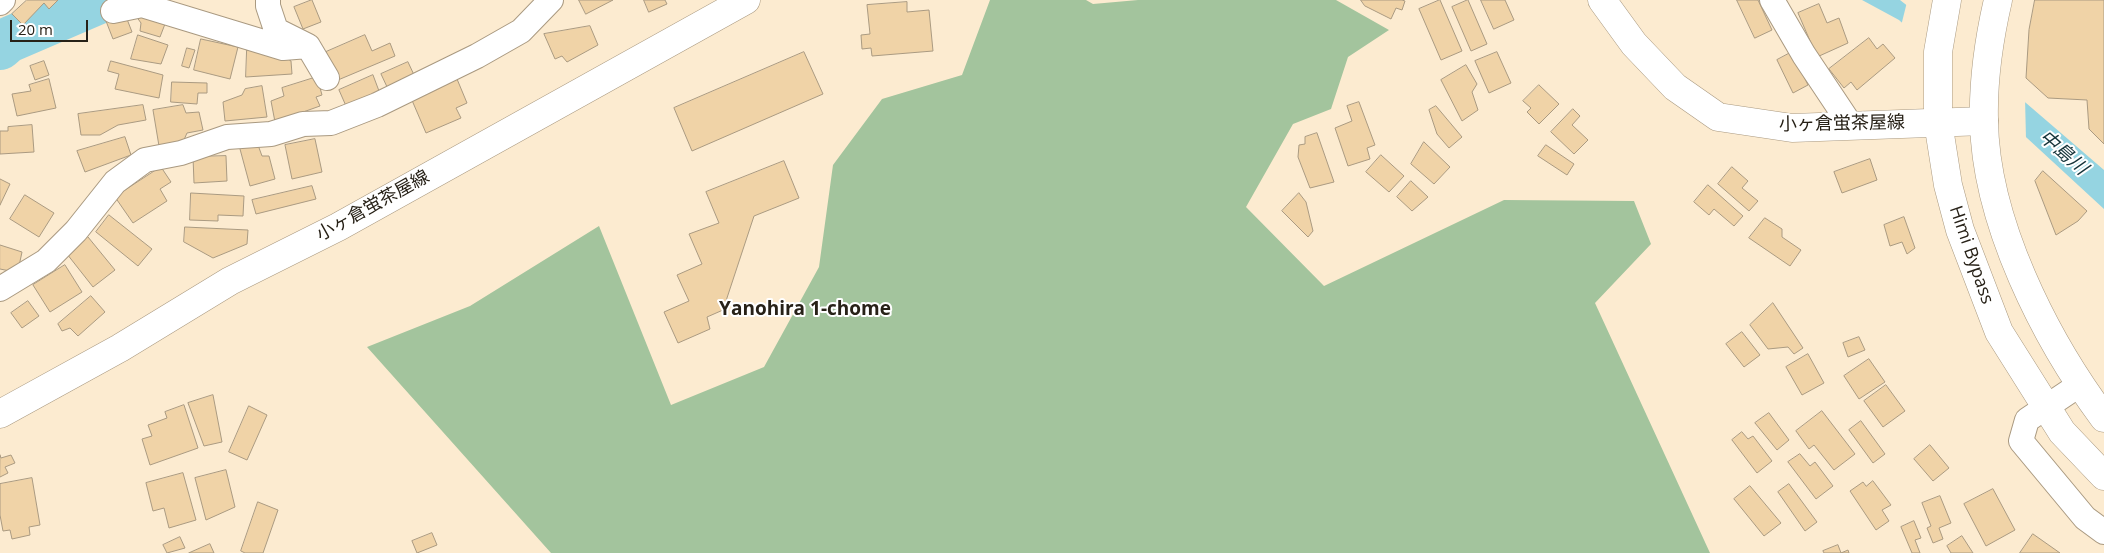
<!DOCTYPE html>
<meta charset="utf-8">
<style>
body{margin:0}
#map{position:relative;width:2104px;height:553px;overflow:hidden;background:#fcebd0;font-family:"Open Sans",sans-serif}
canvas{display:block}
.scale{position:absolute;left:10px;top:20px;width:78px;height:22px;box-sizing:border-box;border:2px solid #272117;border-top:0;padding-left:6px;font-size:15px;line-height:18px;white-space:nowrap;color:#272117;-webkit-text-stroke:4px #fff;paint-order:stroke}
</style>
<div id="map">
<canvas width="2104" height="553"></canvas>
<div class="scale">20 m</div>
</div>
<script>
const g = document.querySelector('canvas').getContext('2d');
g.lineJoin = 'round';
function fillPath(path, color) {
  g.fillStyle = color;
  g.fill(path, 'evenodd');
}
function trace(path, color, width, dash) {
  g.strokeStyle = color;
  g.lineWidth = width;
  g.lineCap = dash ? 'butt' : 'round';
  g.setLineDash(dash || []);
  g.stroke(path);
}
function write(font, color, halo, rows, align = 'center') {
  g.font = font + ' "Open Sans","Noto Sans JP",sans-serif';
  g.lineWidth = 4;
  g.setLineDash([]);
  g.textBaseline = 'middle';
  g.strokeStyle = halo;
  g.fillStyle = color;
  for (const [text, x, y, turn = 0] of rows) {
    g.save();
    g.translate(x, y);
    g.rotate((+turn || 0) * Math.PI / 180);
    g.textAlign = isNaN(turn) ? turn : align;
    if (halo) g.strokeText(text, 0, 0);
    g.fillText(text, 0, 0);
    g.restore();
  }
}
fillPath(new Path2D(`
 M990,0H1086L1093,4L1138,0H1336L1389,30L1348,57L1331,109L1293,124L1246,207L1324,286L1504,200L1634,201L1651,244L1595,303L1710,553H551L367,347L470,306L599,226L671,405L764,367L819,267L833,165L882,99L962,75Z`), '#a3c49d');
fillPath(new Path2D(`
 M1862,0H1900L1969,54L2104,170V209L1899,20Z`), '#95d4e1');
fillPath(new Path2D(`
 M1907,2L1971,52L2025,98L2026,139L1901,26Z`), '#fcebd0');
trace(new Path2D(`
 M0,47L8,40L101,0`), '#95d4e1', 46);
const building = new Path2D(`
 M27,0H58L49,9L44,3L23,25L12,14Z
 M312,0L321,22L303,29L294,7Z
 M579,0H613L586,14Z
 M644,0H665L667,4L649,12Z
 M1361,0H1402L1405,1L1402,10L1396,8L1391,19L1365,6Z
 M1440,0L1462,51L1441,60L1419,9Z
 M1468,0L1487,44L1471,51L1452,7Z
 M1481,0H1505L1514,20L1494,29Z
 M1737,0H1758L1772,30L1755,38Z
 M2035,0H2104V144L2089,129L2087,100L2048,98L2026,78L2029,30Z
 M907,2V12L929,10L933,51L872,56L871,48L862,49L861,35L870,34L867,5Z
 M1819,4L1827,23L1839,18L1848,43L1817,57L1798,13Z
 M139,12L165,24L160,37L140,31L141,23L136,16Z
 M125,14L132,32L113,39L106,21Z
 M590,26L598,45L567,62L562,56L555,59L544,34Z
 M138,35L168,45L161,64L131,59Z
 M365,35L372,51L390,43L395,56L338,80L326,52Z
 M1869,38L1877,49L1883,44L1895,58L1857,90L1851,82L1844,88L1829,69Z
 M201,39L238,47L230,79L194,70Z
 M187,48L195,50L189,68L182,66Z
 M247,50L283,56L291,61L292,74L246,77Z
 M804,52L823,94L692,151L674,108Z
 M1497,52L1511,83L1489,93L1475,61Z
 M1792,52L1808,85L1793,93L1777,60Z
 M44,61L49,75L35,80L30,66Z
 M111,61L163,75L159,98L115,89L119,74L108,71Z
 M408,62L415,77L388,89L381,74Z
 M1466,65L1477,84L1472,92L1478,110L1462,121L1441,80Z
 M373,75L379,91L346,106L339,90Z
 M317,77L322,95L316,97L320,106L275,122L271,101L284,96L282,88Z
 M49,79L56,108L17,116L12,94L31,91L29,85Z
 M457,79L467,103L456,108L461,118L426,133L411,98Z
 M172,82L207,83V93H198L197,104L171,102Z
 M1539,85L1559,104L1539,124L1527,112L1531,108L1523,101Z
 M262,86L267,117L225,121L223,102L242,95L245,89Z
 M1359,102L1375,145L1367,148L1370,159L1348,166L1335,128L1352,121L1347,106Z
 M143,105L146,120L118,125L100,135H81L78,114Z
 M183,105L186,113L199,112L203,130L187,133L183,142L159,146L153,110Z
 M1436,106L1462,137L1449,148L1437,134L1429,110Z
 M1573,109L1580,116L1572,125L1588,140L1574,154L1551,132Z
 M32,125L34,152L0,154V131H8V127Z
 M1317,133L1334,182L1310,188L1298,157L1299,145L1305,144V137Z
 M125,137L131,155L85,172L77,151Z
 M315,139L322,172L292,179L285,145Z
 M1424,142L1450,167L1434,184L1411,164Z
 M258,145L262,156H269L275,179L250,186L240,149Z
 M1546,145L1574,164L1567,175L1538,156Z
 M1381,155L1404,176L1389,192L1366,172Z
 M226,156L227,181L194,183L193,157Z
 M1870,159L1877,180L1842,193L1834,172Z
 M784,161L799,198L754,216L723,310L707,317L710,329L678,343L664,312L689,301L677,275L702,264L689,234L719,223L706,192Z
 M161,167L171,182L160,189L167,201L133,223L115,197Z
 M1732,167L1748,181L1742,188L1758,201L1749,211L1718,184Z
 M2043,171L2087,211L2078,221L2056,235L2035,181Z
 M0,179L10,184L0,205Z
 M1411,181L1428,197L1412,211L1397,197Z
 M1708,185L1743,216L1734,226L1714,209L1709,215L1694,202Z
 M312,186L316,199L256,214L252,200Z
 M191,193L244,196L243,216L218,215V221L190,220Z
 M1299,193L1306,202L1313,231L1308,237L1282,211Z
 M25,195L54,213L39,237L10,219Z
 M109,215L152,249L138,266L96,232Z
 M1904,217L1915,248L1907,254L1902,242L1890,246L1884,225Z
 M1765,218L1782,229V237L1801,250L1790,266L1749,238Z
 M185,227L248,230L247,244L213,258L184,242Z
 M88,237L115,270L93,287L67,254Z
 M0,245L22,252L19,266L10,271L0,269Z
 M65,265L82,292L50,312L33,285Z
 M91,296L105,312L78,336L70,328L62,331L58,324Z
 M28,301L39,316L22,328L11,313Z
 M1773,303L1803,348L1794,354L1788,347L1768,349L1750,325Z
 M1742,332L1760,355L1744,367L1726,344Z
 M1859,337L1865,350L1848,357L1843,343Z
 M1808,354L1824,383L1802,395L1786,367Z
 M1869,359L1885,382L1859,399L1844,376Z
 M1886,385L1905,411L1883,427L1864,401Z
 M213,395L222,442L204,446L188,403Z
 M184,405L198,448L150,465L142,439L152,436L148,425L167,418L165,412Z
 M249,406L267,415L247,460L229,452Z
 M1822,411L1855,454L1834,470L1814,445L1809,449L1796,431Z
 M1769,413L1789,440L1777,450L1755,423Z
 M1861,421L1885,454L1873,463L1849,430Z
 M1742,432L1748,439L1753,436L1772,461L1757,473L1732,440Z
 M1930,445L1949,468L1933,481L1914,459Z
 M1800,454L1810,466L1815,462L1833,486L1816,499L1788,462Z
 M0,455L1,458L11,455L15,463L5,467L8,473L0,477Z
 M226,470L235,507L206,520L195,478Z
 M183,473L196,520L169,528L164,508L153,511L146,483Z
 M32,478L40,525L29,527L30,535L12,539L10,530L3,531L0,515V484Z
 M1873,481L1891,505L1882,510L1889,521L1876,530L1850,491L1863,482L1866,486Z
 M1789,484L1817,522L1805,531L1778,492Z
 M1750,486L1781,523L1764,536L1734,499Z
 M1993,489L2015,530L1986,546L1964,504Z
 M1940,496L1951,523L1939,528L1943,539L1933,543L1927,528L1931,526L1922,503Z
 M258,502L278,510L263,553H245L241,551Z
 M1914,521L1921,538L1915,540L1920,553H1912L1901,527Z
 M432,533L437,545L417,553L412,541Z
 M2033,534L2060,553H2020Z
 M1962,536L1973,553H1951L1947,546Z
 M180,537L185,548L167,553L163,545Z
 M210,544L214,553H189Z
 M1838,545L1841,553L1848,550L1849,553H1824L1823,551Z`);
fillPath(building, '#f0d3a7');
trace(building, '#aa9a81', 1);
const minor = new Path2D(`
 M268,0V6L276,30L308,46L327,78
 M1772,0L1804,55L1850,124
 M0,3L3,0
 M113,11L142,5L283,48L308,46
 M0,289L46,261L76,231L115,182L145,160L181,153L227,137L271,134L303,124L331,123L377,105L477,56L521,31L551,0
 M2079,385L2027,420L2021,441L2085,518L2104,532`);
const tertiary = new Path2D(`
 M1602,0L1634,44L1675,87L1718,117L1792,128L1984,121
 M0,414L120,348L230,281L338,227L746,0`);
const trunk = new Path2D(`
 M1947,0L1938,52V122L1948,185L1960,230L1999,332L2062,432L2104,476
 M1998,0C1989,39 1983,80 1984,120C1985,221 2045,339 2104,418`);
trace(minor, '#a99980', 26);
trace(tertiary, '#a99980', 29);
trace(trunk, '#a99980', 29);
trace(minor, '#fff', 24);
trace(tertiary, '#fff', 28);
trace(trunk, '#fff', 28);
write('18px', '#272117', '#fff', [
 ["小ヶ倉蛍茶屋線",1842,124,-1],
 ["小ヶ倉蛍茶屋線",373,206,-29],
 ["Himi Bypass",1971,255,71]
]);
write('italic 19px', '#133238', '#fff', [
 ["中島川",2063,153,41]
]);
write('bold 19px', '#272117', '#fff', [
 ["Yanohira 1-chome",805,310]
]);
</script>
